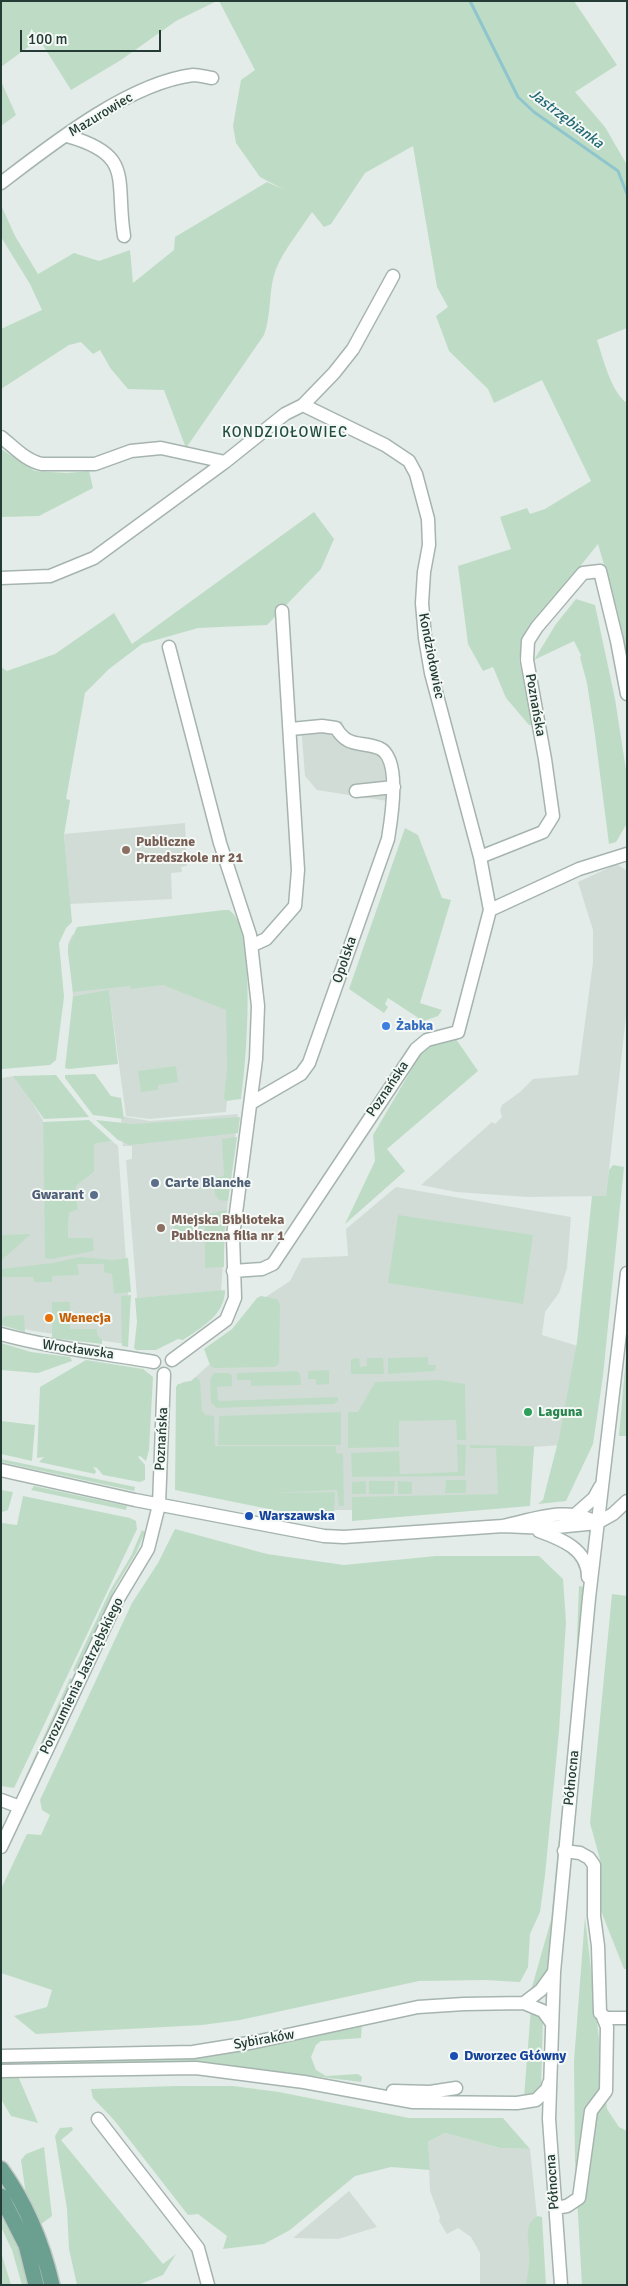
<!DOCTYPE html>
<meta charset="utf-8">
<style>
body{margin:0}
#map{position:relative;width:628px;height:2286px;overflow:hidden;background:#e3ece8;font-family:Signika,sans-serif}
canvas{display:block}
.frame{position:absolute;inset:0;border:2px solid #243c35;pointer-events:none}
.scale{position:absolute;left:20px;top:30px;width:141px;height:22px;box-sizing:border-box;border:2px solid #243c35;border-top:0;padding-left:6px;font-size:15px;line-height:18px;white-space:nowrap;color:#243c35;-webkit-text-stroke:4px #f4f9f6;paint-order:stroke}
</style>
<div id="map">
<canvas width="628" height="2286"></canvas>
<div class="frame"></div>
<div class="scale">100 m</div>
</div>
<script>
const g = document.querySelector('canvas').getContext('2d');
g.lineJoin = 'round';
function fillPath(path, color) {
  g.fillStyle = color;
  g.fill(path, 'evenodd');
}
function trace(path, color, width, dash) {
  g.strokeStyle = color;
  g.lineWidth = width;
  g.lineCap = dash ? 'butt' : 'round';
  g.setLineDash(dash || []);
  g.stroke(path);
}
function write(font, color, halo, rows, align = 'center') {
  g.font = font + ' Signika,sans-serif';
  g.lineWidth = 4;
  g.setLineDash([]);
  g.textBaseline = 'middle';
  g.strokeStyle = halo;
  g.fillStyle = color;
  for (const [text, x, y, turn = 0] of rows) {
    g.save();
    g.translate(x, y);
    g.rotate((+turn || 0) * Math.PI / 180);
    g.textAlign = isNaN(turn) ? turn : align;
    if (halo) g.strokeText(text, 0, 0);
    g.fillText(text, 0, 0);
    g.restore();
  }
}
fillPath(new Path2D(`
 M342,721L346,734L379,741L387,747L400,788V803L317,790L305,776L301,725Z
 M185,823L187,866L181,867L182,872L171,873L172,899L70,904L64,834Z
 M617,864L627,871V1007L606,1196L527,1197L456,1192L421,1185L492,1122L495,1124L502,1117L500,1110L502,1105L520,1092L533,1079L578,1075L593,962V930L578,882Z
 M220,918L236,978L226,1112L150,1119L126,1116L109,991L73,996L68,944L72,935Z
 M15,1076L43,1120L46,1258L68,1238L69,1213L78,1208L76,1186L94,1172V1144L112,1141L118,1146L128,1289L129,1321L126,1344L33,1331L1,1323V1078Z
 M238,1114L228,1198L221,1291L137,1298L126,1160L132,1159V1146H123L121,1116L150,1121Z
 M396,1187L571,1217L567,1268L559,1293L545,1312L542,1335L578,1346L560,1445L534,1447L529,1499L352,1517V1510H335L334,1516L231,1498L182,1382L191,1381L212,1362L255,1304L290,1281L302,1258L348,1256L346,1229Z
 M445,2133L500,2148L530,2149L544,2285H480V2253L471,2237L458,2228L447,2234L439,2221L440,2217L430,2191L428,2142Z
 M349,2191L377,2227L338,2239L293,2238Z`), '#d2dcd7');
fillPath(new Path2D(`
 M1,1H217L176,21L121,60L71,90L39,39L1,67Z
 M219,1H574L617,65L575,92L605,127L627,165V328L597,340C603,358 611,392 627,403V659L617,609L598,544L528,631L519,659L532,725H529L506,698L493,667L483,671L468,644L458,566L511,549L500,517L527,508L530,514L545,509L591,481L542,380L494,403L488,389L449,351L436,316L448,307L437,287L413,146L365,173L331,224L324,227L312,212C301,229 283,251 276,269C268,290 272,313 264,335L186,448L164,390L128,389L111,369L100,350L93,354L81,342L69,345L1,389V329L42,310L30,284L1,237V205L15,236L38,274L74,253L99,261L130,250L133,283L174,250L175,237L267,182L285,190L260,177L236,143L233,126L241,80L255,70Z
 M1,81L16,115L1,126Z
 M1,449L35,471L67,473L89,471L93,488L39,516L1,517Z
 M314,512L334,539L321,569L267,625L198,628L142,644L109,669L85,693L66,799L70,800L64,835L72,922L66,928L59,943L64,997L56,1060L50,1065L2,1069L1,667L7,671L55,654L114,613L132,644Z
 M576,599L595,605L615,699L626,770V825L616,842L609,844L595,735L587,683L580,657L581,655L574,641L534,660L556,624Z
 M405,828L418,835L442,898L451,900L420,1003L442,1010L438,1016L421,1022L417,1017L388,998L385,1004L388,1007L384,1013L349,989Z
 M224,910H229C258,927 246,1067 241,1099L226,1101L224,1098L227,1069L226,1010L163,985L131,989L130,986L73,992L68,953V947L77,927Z
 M109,990L118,1064L69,1069L65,1068L73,996Z
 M456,1039L478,1071L387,1149L405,1171L345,1224L375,1161L373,1135L420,1055L436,1041Z
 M176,1066L178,1082L158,1085V1090L141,1092L138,1071Z
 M95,1074L111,1096L121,1098L124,1119L93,1115L65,1078V1075Z
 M56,1075L89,1117L44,1119L13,1076Z
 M240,1117L238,1133L130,1145L118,1140L96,1120L133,1124Z
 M89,1120L112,1141L94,1144V1172L76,1186L78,1209L69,1213L68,1238H93L94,1251L51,1259L45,1258L43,1122Z
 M237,1137L228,1201L219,1200L215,1195L213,1178L224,1176L222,1139Z
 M613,1165L624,1167L603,1376L593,1444L566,1501L538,1504L543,1500L559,1438L577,1342L592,1196H606L609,1170Z
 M227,1210L224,1236V1267L205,1268V1227L197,1228V1217C208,1216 215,1211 227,1210Z
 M398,1215L533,1235L523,1304L388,1283Z
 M194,1218L195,1231L175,1233L173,1220Z
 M31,1234L3,1259L1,1260V1235Z
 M80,1257L113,1260L128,1258L131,1292L114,1294L112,1274L104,1272V1264H77L79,1275L52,1276V1282H34L33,1277H1V1269L53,1263Z
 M225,1290C225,1315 202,1327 183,1340L178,1339L156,1350H136L134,1348L137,1322L135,1298Z
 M131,1295L128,1347L122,1346L121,1296Z
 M261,1296L277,1299L280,1304L279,1363L275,1367L214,1368L210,1365L204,1349L232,1329L257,1298Z
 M52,1302H70V1329H97V1335L102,1340V1344L52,1338Z
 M24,1315L25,1332L1,1325V1320L5,1316Z
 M1,1343L31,1352L70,1357L72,1361L38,1373L1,1370Z
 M627,1345V1436H619Z
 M428,1357V1365H436L435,1371L388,1374V1358Z
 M359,1358L360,1367L367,1366V1358H383L384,1374H351V1359Z
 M86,1360L143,1369L153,1377L149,1450L146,1461L140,1456L138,1457L145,1465V1480L140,1482L103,1475L97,1468L93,1467L96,1471L95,1474L39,1462L44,1457L37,1458L40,1387Z
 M329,1370V1384L316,1385V1379H308V1371Z
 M297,1371L300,1374L301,1385L251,1386V1380H237V1373Z
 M214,1373H229L232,1375V1386L217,1387L218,1401L338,1397V1401L334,1404L217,1408L211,1403L210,1379Z
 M196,1377L200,1381L202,1411L206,1415L214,1416L215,1446H336V1453L343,1454L344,1506H339L337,1490L272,1493L335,1492L333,1522L175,1490L176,1387L178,1384L191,1381Z
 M440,1380L465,1384L466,1440H457L456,1420L399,1421V1447L348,1448V1412H358L375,1382Z
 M341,1412V1445H218L219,1416Z
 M1,1421L35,1425L32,1461L1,1454Z
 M457,1444L466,1445L465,1476L352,1477L351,1453L399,1451L400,1474L458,1472Z
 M470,1445L534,1446L530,1506L352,1521V1497L498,1494L496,1448H470Z
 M1,1459L135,1487L134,1491L1,1462Z
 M446,1480H466V1493H445Z
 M366,1481V1494H352V1482Z
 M369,1481H395L394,1494H369Z
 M398,1481L412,1482V1494H398Z
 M34,1486L127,1506L126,1510L31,1490Z
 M1,1490L13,1492L8,1510L2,1512Z
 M23,1496L130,1518L136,1521L137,1529L14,1788L1,1786V1529L2,1523L17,1525Z
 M175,1529L267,1554L344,1565L436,1556H539L563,1579L566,1622L559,1731L545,1875L540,1912L530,1934L528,1967L520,1982L485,1980L419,1981L240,2020L202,2025L36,2034L14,2016L47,2007L52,1990L1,1973V1889L27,1834L41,1835L50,1815L42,1810L40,1800L132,1603L158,1563Z
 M142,1530L145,1532L136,1553L116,1586L76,1674L73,1670L110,1591L131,1556Z
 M579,1586L585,1587L547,1978L530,1994L551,1920L576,1664Z
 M612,1594L627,1596V1969H624L599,1906L601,1863L590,1823Z
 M70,1678L73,1680L23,1790L20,1789Z
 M585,1917L607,2109L619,2127L627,2131V2285H582L575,2162L574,2061Z
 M531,2008L543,2017L541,2089L536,2095L524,2097Z
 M362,2024L361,2038L321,2041L316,2045L311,2057L316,2070L326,2076L358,2074L362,2077L361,2082L218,2064L30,2065V2060L199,2056Z
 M18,2076L38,2123L11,2116L1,2099V2077Z
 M175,2086H233L279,2092L409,2118H503L530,2149L500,2148L445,2133L428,2142L430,2170L391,2167L355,2176L290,2230L264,2244L223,2249L227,2236L198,2214L188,2215L114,2120L93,2098L91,2089Z
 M72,2127L73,2130L61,2140L163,2264L176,2254L163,2275L138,2285H77L69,2249L67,2209L55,2136L60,2128Z
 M44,2147L52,2216L40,2225L26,2195L21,2160L26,2154Z
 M1,2213L19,2244L30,2285H22L12,2250L1,2227Z
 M538,2216L542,2217L546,2285H526C528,2274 530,2263 529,2252C529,2240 523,2223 538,2216Z
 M1,2252L11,2285H1Z`), '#bedcc5');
trace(new Path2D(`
 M470,1L518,97L534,112L618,171L627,194`), '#8fc6cd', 3);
const minor = new Path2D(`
 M67,136C135,155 115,179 124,236
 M1,183C52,144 129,83 193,75C199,75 206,77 212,78
 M1,437C14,447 26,461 42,464H95L131,451L161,448L225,462
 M1,578L50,576L94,558L225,462L285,414L303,405
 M169,647L220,843L250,935L258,1006L256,1059L233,1236L235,1298L226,1320L172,1360
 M356,791L394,787
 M480,857L543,832L553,816L545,759L527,660L528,641L537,627L583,573L600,571L617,641L627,694
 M490,910L579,869L627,854
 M253,945L266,939L295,906L298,870L282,611
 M251,1103L301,1074L309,1063L388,839C391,820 402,758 379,748C360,741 348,748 336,728L322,726L291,729
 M233,1271L262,1269L273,1264L416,1049L427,1040L458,1032L490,910L480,857L431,673L425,638L422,603L424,572L429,545L428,519L416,474L409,461L385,445L303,405L334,373L353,349L393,276
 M1,1334C52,1348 103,1353 154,1362
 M1,1470L135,1500L324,1536L344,1537L503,1526L547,1528L597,1523C570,1505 532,1520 503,1526
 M577,1513L594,1498L600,1487
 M597,1523L613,1514L627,1501
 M539,1531C561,1539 588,1549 588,1577
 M1,1800L20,1807
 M1,1847L118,1599L148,1549L159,1505L164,1374
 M564,1851L580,1853L589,1858L594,1865V1916L598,1946L600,2013L606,2018H627
 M524,2003L541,1990L554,1972
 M1,2056L193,2052L255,2042L418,2007L464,2004L524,2003L543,2011L551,2022
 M1,2071L196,2068L304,2082L413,2102L517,2103L536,2100L547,2089L549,2083
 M393,2091L430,2092L456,2088
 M98,2119L198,2248L208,2285
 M555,2208L567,2206L579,2198L591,2111L606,2091L607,2027L603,2017
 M561,2285L549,2119L554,1972L589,1598L627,1273`);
const major = new Path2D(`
 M1,2169C27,2205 42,2242 52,2285
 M1,2196L26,2245L36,2285`);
trace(minor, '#a6b4af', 15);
trace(major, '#c2c8c6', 18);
trace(minor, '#fff', 12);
trace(major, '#6b9f90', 15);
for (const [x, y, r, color] of [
 [126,850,5,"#8d6e63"],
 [386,1026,5,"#3f7fe0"],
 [155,1183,5,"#5c6f8a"],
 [94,1195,5,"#5c6f8a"],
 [161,1228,5,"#8d6e63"],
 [49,1318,5,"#e8710a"],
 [528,1412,5,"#2e9e5b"],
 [249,1516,5,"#1a4fb4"],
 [454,2056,5,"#1a4fb4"]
]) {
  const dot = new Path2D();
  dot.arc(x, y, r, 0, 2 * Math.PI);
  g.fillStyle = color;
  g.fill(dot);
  trace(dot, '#f4f9f6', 2);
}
write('14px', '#243c35', '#f4f9f6', [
 ["Mazurowiec",101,115,-31],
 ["Kondziołowiec",431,656,79],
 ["Poznańska",535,705,80],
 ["Opolska",345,960,-71],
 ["Poznańska",388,1089,-56],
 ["Wrocławska",78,1350,8],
 ["Poznańska",162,1439,-87],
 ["Porozumienia Jastrzębskiego",82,1676,-64],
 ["Północna",572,1778,-84],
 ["Sybiraków",264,2040,-10],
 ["Północna",553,2182,-94]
]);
write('bold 14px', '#785e54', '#f4f9f6', [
 ["Publiczne",136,842],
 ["Przedszkole nr 21",136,858],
 ["Miejska Biblioteka",171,1220],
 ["Publiczna filia nr 1",171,1236]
], 'left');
write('bold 14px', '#366cbe', '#f4f9f6', [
 ["Żabka",396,1026]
], 'left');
write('bold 14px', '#4e5e75', '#f4f9f6', [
 ["Carte Blanche",165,1183],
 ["Gwarant",84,1195,"right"]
], 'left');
write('bold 14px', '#c56008', '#f4f9f6', [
 ["Wenecja",59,1318]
], 'left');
write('bold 14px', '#27864d', '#f4f9f6', [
 ["Laguna",538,1412]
], 'left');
write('bold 14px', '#164399', '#f4f9f6', [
 ["Warszawska",259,1516],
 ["Dworzec Główny",464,2056]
], 'left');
write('italic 15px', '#226975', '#f4f9f6', [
 ["Jastrzębianka",566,119,37]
]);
g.letterSpacing = '1px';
write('15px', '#214d41', '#f4f9f6', [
 ["KONDZIOŁOWIEC",285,433]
]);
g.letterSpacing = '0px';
</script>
